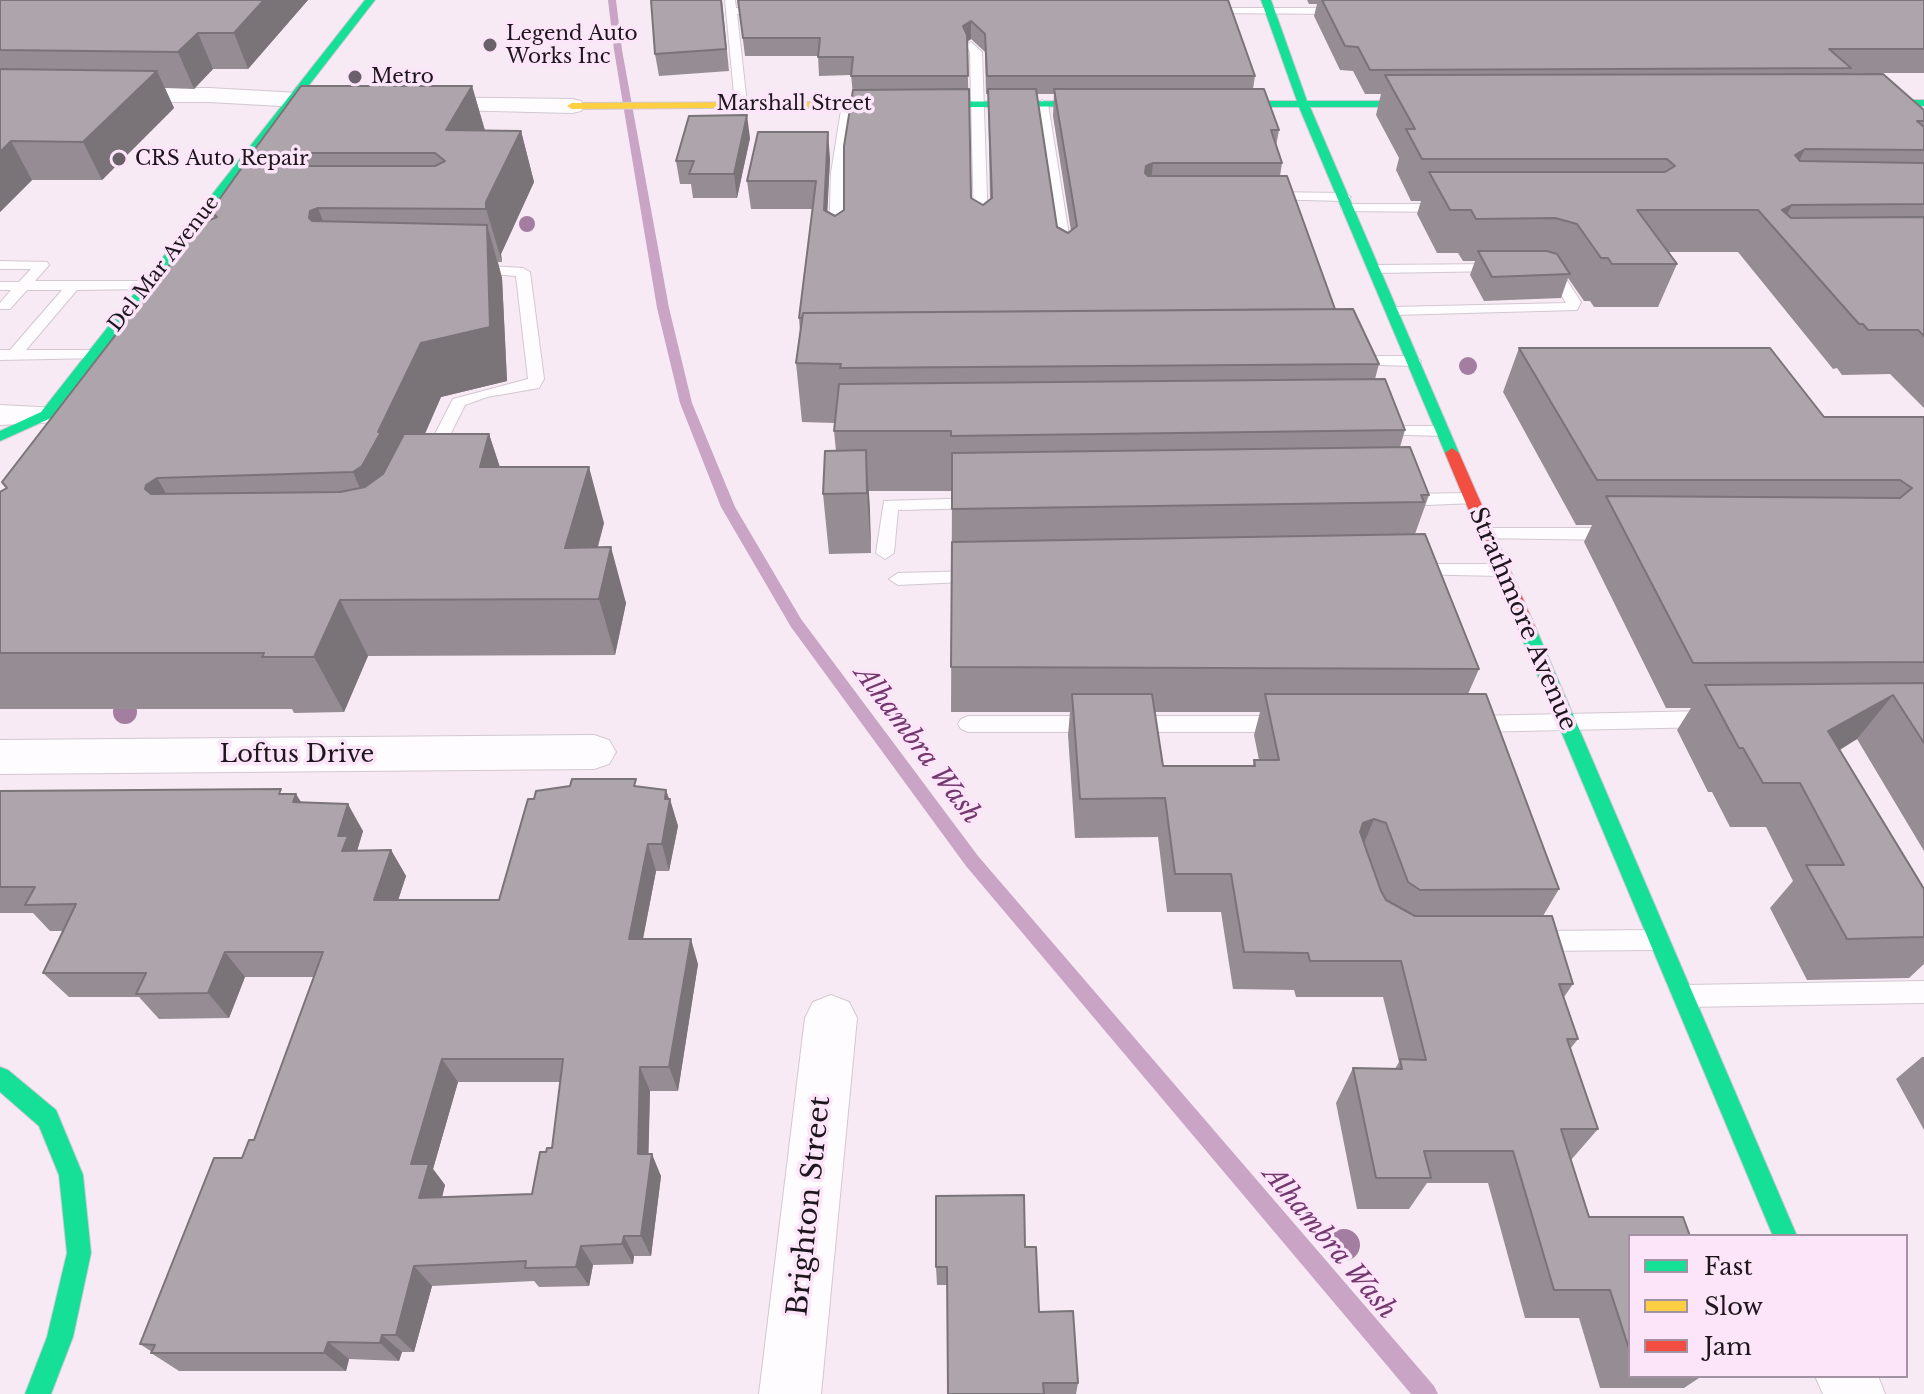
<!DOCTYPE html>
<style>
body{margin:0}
#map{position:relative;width:1924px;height:1394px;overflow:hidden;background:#f7eaf5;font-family:"Libre Baskerville",serif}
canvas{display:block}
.legend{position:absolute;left:1628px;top:1234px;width:280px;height:144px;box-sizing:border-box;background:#fce5f9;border:2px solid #a392a1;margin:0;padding:10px 14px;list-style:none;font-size:24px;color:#1e161d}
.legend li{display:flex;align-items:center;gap:16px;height:40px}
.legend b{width:40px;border:2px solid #a392a1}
</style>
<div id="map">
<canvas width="1924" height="1394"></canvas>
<ul class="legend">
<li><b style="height:10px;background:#16e098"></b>Fast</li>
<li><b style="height:10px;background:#ffcf43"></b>Slow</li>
<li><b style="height:10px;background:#f24e42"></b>Jam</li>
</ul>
</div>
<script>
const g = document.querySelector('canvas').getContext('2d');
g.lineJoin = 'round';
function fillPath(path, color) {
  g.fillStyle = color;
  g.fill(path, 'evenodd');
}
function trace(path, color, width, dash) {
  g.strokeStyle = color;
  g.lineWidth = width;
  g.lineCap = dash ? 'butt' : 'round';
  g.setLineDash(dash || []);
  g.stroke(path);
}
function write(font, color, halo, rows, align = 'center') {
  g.font = font + ' "Libre Baskerville",serif';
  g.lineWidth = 7;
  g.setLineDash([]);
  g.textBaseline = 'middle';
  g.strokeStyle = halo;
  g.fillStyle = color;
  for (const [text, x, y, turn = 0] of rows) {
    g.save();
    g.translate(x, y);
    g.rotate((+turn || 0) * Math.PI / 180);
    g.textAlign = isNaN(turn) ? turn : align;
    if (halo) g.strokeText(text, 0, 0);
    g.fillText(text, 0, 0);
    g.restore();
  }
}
fillPath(new Path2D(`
 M608,0H616L622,50L669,308L692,403L735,507L801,619L978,856L1434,1386L1438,1394H1411L966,866L791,627L721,507L680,403L657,308L614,50Z`), '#c9a4c5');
const lane = new Path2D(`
 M725,0H735L736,8H767L772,11L767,14H737L747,104L741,108L735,104Z
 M1207,8H1343L1348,11L1343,14L1203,13L1202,11Z
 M971,42L982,52L988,226L981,230L974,226L970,52L966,45Z
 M848,100L854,104L843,173V238L836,242L829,238L831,173L842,104Z
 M1042,100L1048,104L1072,254L1065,258L1058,254L1036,104Z
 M1268,192L1344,193L1351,197L1344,201L1263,199V193Z
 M1348,204H1444L1451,208L1444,212L1343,211L1341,208Z
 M0,261L47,262L49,265L35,281H148L155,285L148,289L77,290L26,350H94L99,352V358L0,360V350H10L62,290H27L10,309H0V303L11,290H0V282H19L31,269H0Z
 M1499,264L1506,268L1504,271L1375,273L1368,269L1375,265Z
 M474,265L523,268L530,272L544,379L539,388L487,397L465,405L438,459L430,464L422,459L453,399L528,379L516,276L469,272V266Z
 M1547,265L1560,270L1581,302L1577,310L1393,315L1386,311L1393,307L1566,303L1550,276L1540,269Z
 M1353,356H1413L1421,361L1413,366L1348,364V358Z
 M1378,426H1442L1450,431L1442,436L1372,434L1370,431Z
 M1470,493L1479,499L1476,503L1402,506L1393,500L1402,494Z
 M978,498L987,504L984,508L898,510L894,553L885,559L876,553L884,501Z
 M1485,528H1613L1622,534L1613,540L1479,538L1476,534L1479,530Z
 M1414,564H1500L1509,570L1500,576L1408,574L1405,570Z
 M978,571L987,577L984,581L898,585L889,579L898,573Z
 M1708,711L1715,714L1718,719L1715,724L1708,727L1472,732L1465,729L1462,724L1465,719L1472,716Z
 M968,716H1096L1103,719L1106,724L1103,729L1096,732H968L961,729L958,724L961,719Z
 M1132,716H1284L1291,719L1294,724L1291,729L1284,732H1132L1125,729L1122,724L1125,719Z
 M1657,930L1665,933L1669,940L1665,947L1657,950L1533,951L1525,948L1521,941L1525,934L1533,931Z
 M1924,981V1003L1685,1007L1676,1004L1673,996L1676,988L1685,985Z`);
const street = new Path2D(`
 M0,88H209L335,95L344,97L347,102L344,107L335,109L209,102H0Z
 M421,97L572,99L581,101L584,106L581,111L572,113L412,109L409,104L412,99Z
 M0,405L58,408L63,415L58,422L0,425Z
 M594,735L609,740L616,752L609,764L594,769L0,774V740Z
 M831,995L849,1002L857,1018L821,1394H759L805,1018L813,1002Z
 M1815,1376H1878L1885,1394H1823Z`);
const fast = new Path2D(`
 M365,0H375L51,418L0,441V431L41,412Z
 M1261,0H1271L1307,101H1438L1443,104L1438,107H1310L1459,453L1457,456H1447L1445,453L1299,107H1211L1206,104L1211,101H1297Z
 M1855,100H1924V106L1851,105L1850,103Z
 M1114,101L1119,104L1118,106L834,108L829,105L834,102Z
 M1528,625L1537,631L1797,1236H1773L1519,631Z
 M0,1067L8,1070L56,1110L83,1175L91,1253L73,1337L51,1394H25L47,1337L67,1253L59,1175L39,1126L0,1092Z`);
const slow = new Path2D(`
 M834,102L838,103V107L572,109L567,106L572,103Z`);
const jam = new Path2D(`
 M1452,448L1459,453L1537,631L1534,635H1522L1519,631L1445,453Z`);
trace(lane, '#d2c8d1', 2);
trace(street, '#d2c8d1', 2);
trace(fast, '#d2c8d1', 2);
trace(slow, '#d2c8d1', 2);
trace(jam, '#d2c8d1', 2);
fillPath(lane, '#fefcfe');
fillPath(street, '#fefcfe');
fillPath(fast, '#16e098');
fillPath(slow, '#ffcf43');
fillPath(jam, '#f24e42');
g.fillStyle = '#a47ea1';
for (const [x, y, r] of [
 [527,224,8],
 [1468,366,9],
 [125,712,12],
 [1344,1245,16]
]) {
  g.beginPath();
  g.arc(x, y, r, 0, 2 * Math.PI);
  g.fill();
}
fillPath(new Path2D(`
 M0,0H308L248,69H213L194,89L165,88L174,108L102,180H32L0,212Z
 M651,0H722L729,71L659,76L655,54Z
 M738,0H1228L1255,76L1253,89L1279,130L1276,146L1282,163L1280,176L1335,309L1379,364L1375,379L1405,430L1400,447L1429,495L1415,534L1479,669L1468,694L1559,889L1543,916L1573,984L1564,997L1578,1039L1570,1049L1598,1129L1571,1160L1589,1217L1630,1236V1376H1702L1684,1388H1600L1579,1318H1525L1488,1183H1427L1409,1209H1357L1336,1103L1353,1068L1395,1069L1399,1062L1383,997H1296L1294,990L1233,989L1221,912H1167L1158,837L1075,838L1068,735L1070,712H951L952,491H869L871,553L829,554L823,494L836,451L834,431L835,423L802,422L796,363L800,331L799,318L813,209H751L747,181L830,159L827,212L835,216L844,210L853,95L851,75L819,76L818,56H745ZM971,39L985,52L986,94H988L990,199L983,205L971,198L967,42ZM1037,94H1054L1053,116L1071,231L1068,233L1057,227ZM1155,712H1260L1254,735L1259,760H1254L1253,766H1163Z
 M1307,0H1924V73H1848V74L1924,110V408L1890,374L1842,375L1837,368L1833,369L1738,252H1669L1677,264L1658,307H1594L1590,301H1584L1568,278L1561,298L1484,301L1470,275L1475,261H1463L1458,253H1437L1417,214L1421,201H1411L1396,170L1399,158L1376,115L1381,94H1365L1353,71L1340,70L1314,16L1317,4H1309Z
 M472,86L485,130L521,131L534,182L501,254L502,262H498L502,278L507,381L441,397L425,434H489L500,467L604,523L598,547L626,603L615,655L368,656L344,712L294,713L292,709H0V492L6,488L214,218L211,211L257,166L252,153Z
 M750,138L737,198H693L691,184H680L676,161Z
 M1519,348L1824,417H1924V851L1857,739L1840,750L1924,889V964L1909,978L1807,980L1770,908L1793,881L1766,827H1730L1712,792H1708L1677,730L1691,708H1666L1584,542L1592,525H1576L1503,392Z
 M638,787L666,790L678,826L669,871H656L643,939L698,964L678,1091H650L648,1154L661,1176L651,1256H634L633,1264L593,1265L589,1286L539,1287L534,1281L432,1286L414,1352H402L399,1361L349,1359L346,1371H179L151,1353L152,1352L140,1344L242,1158L254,1140L314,977H245L229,1018L159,1019L139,997H69L43,973L64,931H50L33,913H0V791L284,794L363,831L357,851L391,850L406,876L398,900H499L534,799ZM458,1082H560L552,1148L546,1152L532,1194L442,1198L445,1185L433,1169Z
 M1922,1057H1924V1130L1896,1079Z
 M1025,1247L1039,1312L1078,1383L1076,1394H948L947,1285H937L936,1267Z`), '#968d94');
fillPath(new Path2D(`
 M264,0H308L248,69L234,33Z
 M971,21V39L963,44V26Z
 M198,33L213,69L194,89L178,52Z
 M157,71L174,108L102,180L83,142Z
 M472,86L486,135L446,130Z
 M747,115L750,138L737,198L734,174Z
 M521,131L534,182L501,254L502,262L486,209V202Z
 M828,132L830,159L826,238L824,210Z
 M11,141L32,180L0,212V152Z
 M1805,149L1785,190L1795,155Z
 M1153,163L1150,191L1143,193L1146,166Z
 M1792,205L1778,232L1782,210Z
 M318,208L338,261L309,218L310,211Z
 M487,225L502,278L507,381L441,397L402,485L377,528L353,472L378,432L421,343Z
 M489,434L507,490L480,467Z
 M866,450L870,510L871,553L867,493Z
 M589,467L604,523L583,599L565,548Z
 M157,478L190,534L145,489L146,485Z
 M611,547L626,603L615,655L599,599Z
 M340,600L368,656L344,712L314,657Z
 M1893,695L1857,739L1795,776L1828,731Z
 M666,790L670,802V799L678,826L669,871L662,844Z
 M296,794L313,821L293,802Z
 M348,804L363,831L357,851H342L338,836Z
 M1374,819L1358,858L1348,862L1363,823Z
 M648,844L656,871L638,964L629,939Z
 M391,850L406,876L390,925L374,900Z
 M691,939L698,964L678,1091L669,1067Z
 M225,952L245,977L229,1018L208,993Z
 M442,1059L458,1082L433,1169L445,1185L436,1219L419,1198L411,1164Z
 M640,1067L650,1091L648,1176L638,1154Z
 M652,1154L661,1176L651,1256L641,1236Z
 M624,1236L634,1256L633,1264L622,1244Z
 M581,1246L593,1265L589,1286L576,1267Z
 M414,1266L432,1286L414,1352L396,1335Z
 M382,1335L402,1352L399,1361L380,1343Z
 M328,1342L349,1359L346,1371L324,1353Z`), '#7a7378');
const building = new Path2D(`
 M0,0H264L234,33H198L178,52L0,50Z
 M651,0H721L726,49L655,54Z
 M738,0H1228L1255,76H987L985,34L971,21L963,26L967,35L968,76H851L853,57H818L820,38H743Z
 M1322,0H1924V49H1829L1851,68L1370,70L1358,47L1345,46Z
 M0,69L157,71L83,142L11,141L0,152Z
 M1883,74L1924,110V121H1917L1924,127V150L1805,149L1795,155L1800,161L1924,163V204L1792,205L1782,210L1791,218L1924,217V336L1918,330H1868L1863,324H1859L1758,210H1637L1677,264H1612L1608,258H1601L1577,224L1555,218L1476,219L1471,210H1450L1429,172H1665L1675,166L1667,159H1422L1406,129H1415L1385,75Z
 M301,86H472L446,130L521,131L486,202V209L318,208L310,211L309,218L312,221L487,225L490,327L421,343L378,432H381L362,466L353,472L157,478L146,485L145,489L151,494L340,492L365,487L383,474L404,434H489L480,467H589L565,548L611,547L599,599L340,600L314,657H262L264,653H0V492L7,488L2,482L202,223L217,217L211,211L243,166H435L445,161L435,153H252Z
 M969,89L971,198L983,205L992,198L988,89H1036L1057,227L1068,233L1077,226L1054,89H1264L1279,130H1271L1282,163H1153L1146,166L1145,173L1148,176H1287L1335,309L803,313L802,318H799L816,181H747L758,132H828L824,210L835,216L844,210V146L853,90Z
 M747,115L734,174H689L694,161H676L689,116Z
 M1478,251H1547L1557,254L1570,274L1492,277Z
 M1353,309L1379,364L840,368L841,364L796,363L803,313Z
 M1519,348H1770L1824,417H1924V662L1693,663L1606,496L1900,498L1912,488L1900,480H1597Z
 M1385,379L1405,430L951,436V431H834L839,384Z
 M1410,447L1429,495H1421L1424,502L952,509V453Z
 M866,450L867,493L823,494L825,451Z
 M1425,534L1479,669L951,667L952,542Z
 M1924,683V743L1893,695L1828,731L1924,889V937L1847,939L1806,865H1844L1800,783H1763L1743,748H1739L1705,685Z
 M1072,694H1152L1163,766H1255L1254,760H1279L1265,694H1486L1559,889L1420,890L1408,882L1386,823L1374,819L1363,823L1360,832L1381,891L1386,900L1415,916H1552L1573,984H1559L1578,1039H1567L1598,1129H1561L1589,1217H1683L1690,1236H1630V1352L1610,1290H1554L1513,1151H1424L1431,1178H1376L1353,1068L1402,1069L1400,1059L1426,1060L1401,961H1310L1308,953L1244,952L1231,874H1175L1165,798L1080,799Z
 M572,779H636L634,786L666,790L665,799H670L662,844H648L629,939H691L669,1067H640L638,1154H652L641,1236H624L622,1244L581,1246L576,1267L525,1268L526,1261L414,1266L396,1335H382L380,1343L328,1342L324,1353H151L155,1345L140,1344L214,1158H242L249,1140H254L323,952H225L208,993L136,994L146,973H43L76,904L25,905L35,887H0V791L281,789L279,794H296L293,802L348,804L338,836H348L342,851L391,850L374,900H499L528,799H534L536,791L570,786ZM442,1059H563L552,1148H547L546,1152H540L532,1194L419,1198L429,1164H411Z
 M1024,1195L1025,1247H1036L1039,1312L1073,1311L1078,1383H1043L1044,1394H948L947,1267H936V1196Z`);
fillPath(building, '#aea4ac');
trace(building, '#7a7378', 2);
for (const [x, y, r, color] of [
 [490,45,8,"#6a6069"],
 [355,77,8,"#6a6069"],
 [119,159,8,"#6a6069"]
]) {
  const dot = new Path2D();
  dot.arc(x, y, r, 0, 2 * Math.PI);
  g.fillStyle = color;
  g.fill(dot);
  trace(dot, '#fce5f9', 3);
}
write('20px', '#1e161d', '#fce5f9', [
 ["Legend Auto",506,34],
 ["Works Inc",506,57],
 ["Metro",371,77],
 ["CRS Auto Repair",135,159]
], 'left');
write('20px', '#1e161d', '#fce5f9', [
 ["Marshall Street",794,104],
 ["Del Mar Avenue",164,264,-52]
]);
write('24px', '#1e161d', '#fce5f9', [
 ["Strathmore Avenue",1522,619,67],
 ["Loftus Drive",297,755]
]);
write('italic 26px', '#73396f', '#fce5f9', [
 ["Alhambra Wash",917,745,53],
 ["Alhambra Wash",1329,1243,50]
]);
write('28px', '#1e161d', '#fce5f9', [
 ["Brighton Street",810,1206,-84]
]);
</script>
